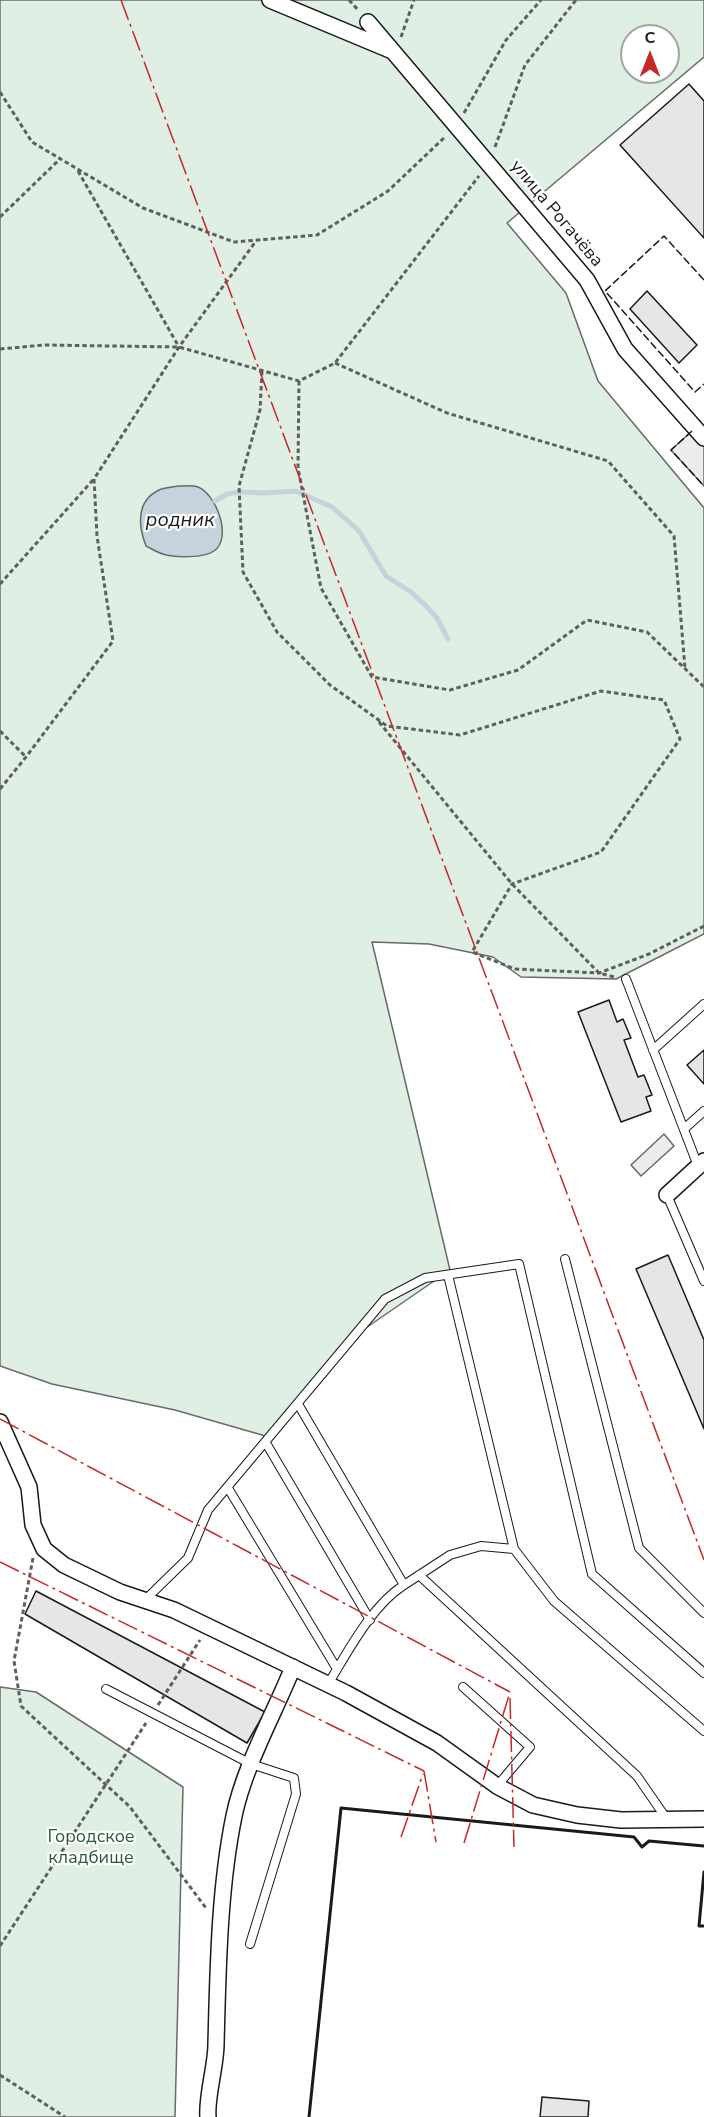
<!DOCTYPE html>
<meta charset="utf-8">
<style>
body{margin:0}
#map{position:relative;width:704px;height:2117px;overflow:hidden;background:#fff;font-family:"Nunito Sans",sans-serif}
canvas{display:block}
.north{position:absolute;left:620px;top:24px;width:60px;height:60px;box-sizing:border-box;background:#fff;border:2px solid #a3a3a3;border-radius:50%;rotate:0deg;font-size:16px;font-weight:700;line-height:24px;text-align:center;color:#1a1a1a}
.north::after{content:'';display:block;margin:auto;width:21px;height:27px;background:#c62828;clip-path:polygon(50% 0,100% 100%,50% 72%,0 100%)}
</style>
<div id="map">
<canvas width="704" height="2117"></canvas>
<div class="north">С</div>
</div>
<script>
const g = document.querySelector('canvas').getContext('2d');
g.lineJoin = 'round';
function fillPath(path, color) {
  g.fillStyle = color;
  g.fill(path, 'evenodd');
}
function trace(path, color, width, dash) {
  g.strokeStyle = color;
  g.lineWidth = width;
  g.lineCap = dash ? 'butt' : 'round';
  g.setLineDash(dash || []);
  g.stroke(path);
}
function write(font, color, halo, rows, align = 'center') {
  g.font = font + ' "Nunito Sans",sans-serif';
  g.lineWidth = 4.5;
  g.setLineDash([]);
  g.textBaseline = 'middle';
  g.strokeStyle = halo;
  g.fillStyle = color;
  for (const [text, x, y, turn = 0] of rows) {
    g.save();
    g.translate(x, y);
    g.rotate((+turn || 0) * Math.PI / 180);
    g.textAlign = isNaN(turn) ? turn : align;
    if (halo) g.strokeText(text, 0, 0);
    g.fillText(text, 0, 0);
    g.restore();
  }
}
const green = new Path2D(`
 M0,0H704V57L507,223L566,293L598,381L704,508V934L616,979L521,977L493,957L429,944L372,942L450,1270L360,1332L311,1381L269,1437L175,1410L52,1384L0,1366ZM632,36H668V72H632Z
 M0,1687L36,1692L183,1787L175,2117H0Z`);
fillPath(green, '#e0efe3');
trace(green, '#6a6a6a', 1.5);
const parking = new Path2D(`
 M692,431L704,445V486L671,450Z
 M664,1134L674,1146L641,1176L631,1165Z`);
fillPath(parking, '#ededed');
trace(parking, '#6a6a6a', 1.5);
const water = new Path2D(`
 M179,486C184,486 193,485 198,487C216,494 233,538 214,551C204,558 175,558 163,554C158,553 152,549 146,546C138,526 136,501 159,490C165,487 173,487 179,486Z`);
fillPath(water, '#c6d2dc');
trace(water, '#6a6a6a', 1.5);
trace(new Path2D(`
 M215,501L227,494L239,492L265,493L296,491L332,507L359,531L386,576L411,592L425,605L437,618L448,639`), '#c6d2dc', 5);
const building = new Path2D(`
 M689,84L704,101V238L620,145Z
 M647,291L697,345L679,363L630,309Z
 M609,1000L617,1022L623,1019L631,1038L624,1040L638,1077L644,1075L652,1095L646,1097L651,1111L621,1122L578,1012Z
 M704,1050V1084L687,1065Z
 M668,1255L704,1340V1429L636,1269Z
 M36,1591L265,1712L247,1743L25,1614Z
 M542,2097L589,2101L588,2117H540Z`);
fillPath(building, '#e6e6e6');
trace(building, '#1a1a1a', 1.5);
const lane = new Path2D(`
 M626,979L698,1166
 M653,1050L704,1004
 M684,1129L704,1111
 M667,1195L704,1281
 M565,1259L639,1548L704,1613
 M448,1275L514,1549L554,1601L704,1731
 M298,1404L404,1585C371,1606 348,1652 328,1684
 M266,1443L370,1620
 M228,1488L337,1669
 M419,1575L637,1776L666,1818
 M404,1585L450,1555L481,1546L514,1549
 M145,1600L188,1558L208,1510L385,1299L425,1278L519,1264L592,1574L704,1673
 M463,1687L530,1747L497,1786
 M106,1689L251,1764L294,1778L296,1794L250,1944`);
const street = new Path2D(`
 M270,0L390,50
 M368,22L587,280L625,349L704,438
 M667,1195L704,1161
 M0,1422L29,1487L33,1525L44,1549L64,1565L120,1592L174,1610L346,1693L437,1743L497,1786L533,1805L577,1815L621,1820L704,1819
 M208,2117C206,2098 216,2066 216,2044C218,1970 219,1889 234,1816C244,1767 274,1714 293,1667`);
trace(lane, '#1a1a1a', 10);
trace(street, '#1a1a1a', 18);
trace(new Path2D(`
 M349,0L359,11
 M401,37L414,0
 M0,92L32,142L143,208L234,242L317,235L388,191L446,136
 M464,113L506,40L541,0
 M495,147L525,65L576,0
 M78,171L179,347
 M0,217L60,159
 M0,349L44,345L179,347L299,381L335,363L479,176
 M335,363L447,413L608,461L674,536L685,668
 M262,371L260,410L239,486L243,572L277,632L330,685L387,726L460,735L601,691L664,700L680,739L601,852L512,884L472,952L515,969L599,973L649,954L704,926
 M299,381L298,468L321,588L372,677L450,690L518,670L587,620L647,632L704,687
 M0,584L93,480
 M379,722L512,884L599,973L614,977
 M0,731L26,757
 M0,789L26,757L113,641L97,536L94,479L179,347L256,241
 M33,1558L14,1661L21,1706L130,1807L206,1908
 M158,1705L200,1640
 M0,1946L146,1723
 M0,2075L65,2117`), '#5f5f5f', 3, [4.5, 3]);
trace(lane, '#fff', 8);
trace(street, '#fff', 15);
trace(new Path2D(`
 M704,280L664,236L605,291L695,392L704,384
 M692,431L671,450L704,486`), '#1a1a1a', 1.5, [8, 3]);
trace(new Path2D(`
 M704,1872L699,1926H704
 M309,2117L341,1808L634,1837L642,1847L649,1841L704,1846`), '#1a1a1a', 3);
trace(new Path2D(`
 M121,0L704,1560
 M0,1419L510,1692
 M0,1562L424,1771
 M510,1698L514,1847
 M424,1771L436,1842
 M401,1837L423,1774
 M464,1843L510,1692`), '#c62828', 1.5, [21, 4.5, 3, 4.5]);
write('18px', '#1a1a1a', '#fff', [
 ["улица Рогачёва",556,214,50]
]);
write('18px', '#2b5a34', '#fff', [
 ["Городское",91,1838],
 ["кладбище",91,1859]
]);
write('italic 20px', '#1a1a1a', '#fff', [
 ["родник",180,521]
]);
</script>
